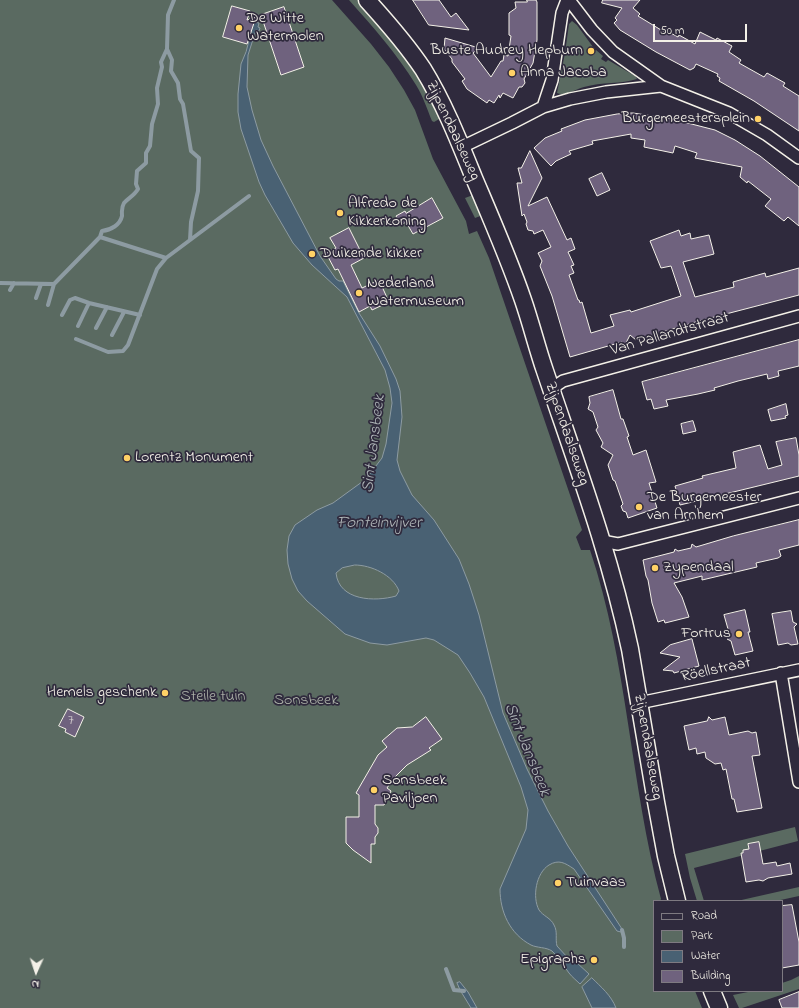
<!DOCTYPE html>
<meta charset="utf-8">
<style>
body{margin:0}
#map{position:relative;width:799px;height:1008px;overflow:hidden;background:#2f2a3d;font-family:"Indie Flower",sans-serif}
canvas{display:block}
.legend{position:absolute;left:653px;top:900px;width:130px;height:92px;box-sizing:border-box;background:#2f2a3d;border:1px solid #7e7a81;margin:0;padding:5px 7px;list-style:none;font-size:12px;color:#f4f1e8}
.legend li{display:flex;align-items:center;gap:8px;height:20px}
.legend b{width:20px;border:1px solid #7e7a81}
.north{position:absolute;left:16px;top:952px;width:40px;height:40px;-webkit-text-stroke:3px #2f2a3d;paint-order:stroke;rotate:183deg;font-size:11px;font-weight:700;line-height:16px;text-align:center;color:#f4f1e8}
.north::after{content:'';display:block;margin:auto;width:14px;height:18px;background:#f4f1e8;clip-path:polygon(50% 0,100% 100%,50% 72%,0 100%)}
.scale{position:absolute;left:653px;top:24px;width:94px;height:18px;box-sizing:border-box;border:2px solid #f4f1e8;border-top:0;padding-left:5px;font-size:12px;line-height:14px;white-space:nowrap;color:#f4f1e8;-webkit-text-stroke:3px #2f2a3d;paint-order:stroke}
</style>
<div id="map">
<canvas width="799" height="1008"></canvas>
<ul class="legend">
<li><b style="height:5px;background:#2f2a3d"></b>Road</li>
<li><b style="height:11px;background:#5a6a61"></b>Park</li>
<li><b style="height:11px;background:#496173"></b>Water</li>
<li><b style="height:11px;background:#6f627e"></b>Building</li>
</ul>
<div class="north">N</div>
<div class="scale">50 m</div>
</div>
<script>
const g = document.querySelector('canvas').getContext('2d');
g.lineJoin = 'round';
function fillPath(path, color) {
  g.fillStyle = color;
  g.fill(path, 'evenodd');
}
function trace(path, color, width, dash) {
  g.strokeStyle = color;
  g.lineWidth = width;
  g.lineCap = dash ? 'butt' : 'round';
  g.setLineDash(dash || []);
  g.stroke(path);
}
function write(font, color, halo, rows, align = 'center') {
  g.font = font + ' "Indie Flower",sans-serif';
  g.lineWidth = 3.5;
  g.setLineDash([]);
  g.textBaseline = 'middle';
  g.strokeStyle = halo;
  g.fillStyle = color;
  for (const [text, x, y, turn = 0] of rows) {
    g.save();
    g.translate(x, y);
    g.rotate((+turn || 0) * Math.PI / 180);
    g.textAlign = isNaN(turn) ? turn : align;
    if (halo) g.strokeText(text, 0, 0);
    g.fillText(text, 0, 0);
    g.restore();
  }
}
fillPath(new Path2D(`
 M0,0H332L371,44L389,67L404,90L415,110L433,159L466,221L469,234L477,231L489,258L582,530L576,537L581,550H590C628,663 630,784 661,899L660,901H654V991H695L702,1008H0Z
 M349,0H360L395,43L423,83L441,118L434,122L432,121C427,109 423,96 416,85C397,54 373,27 349,0Z
 M572,21L577,25L593,47L591,52L596,50L603,56L601,59L606,62L608,60L635,76L637,79C622,84 601,82 584,87C576,89 564,97 557,93L565,53L569,24Z
 M473,195L483,215L475,218L465,198Z
 M795,827L798,841L694,868L704,901H697L690,878L685,854Z
 M799,887V896L776,901H737Z
 M799,976V989L742,1008H739L733,995L753,991H782V983L791,980Z`), '#5a6a61');
const water = new Path2D(`
 M254,22L259,23L258,27L260,28L259,31L256,30L248,55L247,87L252,110L261,140L273,166L320,256L336,279L339,281H343L359,313L380,346L396,379L400,391L402,417L397,460L400,471L412,495L434,520L459,559L469,584L479,615L503,713L527,769L548,811L568,846L622,929L621,932L617,931L574,869C565,863 559,859 549,865C536,873 532,897 539,910C543,916 551,918 554,925C558,932 555,939 557,946L568,958L576,962L589,974L580,984C576,980 572,977 569,973C563,965 559,957 552,951C546,947 537,948 531,945C510,934 500,912 500,889L526,829L528,810L521,787L484,697L470,673L458,655L434,640L426,638L387,645L370,643L345,634L307,601L298,591L292,579L288,564L287,550L289,536L295,525L317,510L333,503L366,479L382,458L386,444L392,403L390,388L385,370L347,297L312,265L293,243L265,195L259,182L241,129L238,112V94L241,64L246,52ZM355,565C371,565 393,575 399,591L396,596C375,602 339,601 336,573L342,568Z
 M592,978C601,987 611,995 616,1008H592L582,987Z
 M460,982L468,992L477,1008H471L460,990L457,983Z`);
fillPath(water, '#496173');
trace(water, '#8d9ba2', 1);
trace(new Path2D(`
 M174,0L168,15L167,49L172,60L171,71L178,83L180,99L183,104L191,151L199,158L198,191L191,222L190,240
 M100,237L102,231C111,230 120,225 122,216C122,211 121,208 124,203C128,198 134,196 138,189L136,184L137,171L146,163V153L150,146L152,124L158,104L157,88L162,67L161,62L167,49
 M0,283L54,284L100,237L166,258
 M10,290L14,283
 M36,298L41,284
 M48,305L54,284
 M62,315L70,300L75,298L89,303L140,315
 M78,326L89,303
 M96,328L107,307
 M112,335L124,312
 M76,339L108,352L123,351L128,345L157,269L166,258L249,196
 M622,930L624,938V947
 M446,969L454,990L464,991`), '#8d9ba2', 4);
const building = new Path2D(`
 M413,0H439L451,17L456,13L469,30L429,25Z
 M527,0H536L537,2V40L533,63L524,79L525,83L522,87H519L513,98L503,93L500,98L499,95L494,103L489,100L487,103L467,89L462,81L465,79L452,62V59L444,49L445,38L479,48L473,53L491,77L501,61H503L504,55L508,56L511,36L509,35V13L516,8L515,2H527Z
 M603,0H640L633,8L640,14L638,16L666,33L667,31L678,37L679,35L695,44L700,32L716,40L717,38L732,46L729,52L741,60L739,63L764,77L767,73L785,83L783,86L799,96V131L754,101L719,81L720,78L717,76L718,74L696,64L694,68L690,70L656,52L620,30L614,23L617,20L615,18L622,8L602,3Z
 M232,6L250,11L247,20L256,17L247,44L223,37Z
 M284,7L304,67L281,75L261,15Z
 M633,113L672,119L715,130L735,140L760,156L799,187V226L788,217L784,221L765,206L771,199L748,181L747,183L740,177L742,167L695,158L697,153L675,146L673,153L644,147L645,140L631,138V134L592,141L593,144L569,151L571,154L556,161L551,166L534,148L545,138L562,131L561,129L585,120L617,114Z
 M530,151L542,178L528,206L547,197L567,240L571,238L575,249L568,252L574,265L571,266L574,273L569,275L578,300H579L580,303L582,302L591,333L614,326L610,315L630,310L631,312L681,296L671,266L661,268L650,241L679,230L681,236L690,233L691,239L709,235L714,254L683,262L695,297L734,287L733,282L765,273L766,277L799,268V295L699,321L636,340L630,335L625,345L622,342L570,357L552,296L540,266L542,261L538,253L551,247L543,230L534,234L533,231L528,230L526,224L527,222L524,214L522,216L517,183H522L518,168H521Z
 M602,173L610,190L597,196L589,179Z
 M432,198L443,218L413,234L406,222L401,225L396,216L405,211L406,213Z
 M349,228L364,258L351,265L362,288L379,280L389,302L372,310L370,306L359,312L338,269L335,270L326,253L336,248L330,238Z
 M799,340V366L778,371L779,376L768,379L767,374L738,381L714,388L715,390L698,394L666,400L668,406L654,409L651,399L647,400L642,382Z
 M613,390L621,419H623L629,436L627,437L633,455L646,450L656,482L649,483L657,508L628,518L626,512L623,511L621,506L623,504L615,481L613,480L608,465L613,455L601,447L603,443L596,430L598,427L593,412L588,409L590,403L589,397Z
 M786,404L788,415L785,416L786,418L771,421L768,410Z
 M693,421L696,431L683,434L681,424Z
 M796,438L799,455V476L680,505L675,486L703,478L702,476L736,468L733,452L760,445L768,469L782,465L776,442Z
 M799,520V545L779,550L781,556L778,558L756,563L757,567L702,580V576L674,583L682,597L689,617L665,623L664,620L658,622L652,603L648,580L646,576L643,560L674,552L675,549L678,551L691,548L692,544L696,547L733,536Z
 M745,610L750,632H748L753,651L735,655L731,641L727,639L730,636L724,615Z
 M791,611L793,622L797,624L794,627L798,644L791,645L788,643L778,645L772,614Z
 M692,639L699,666L674,673L673,671L663,670L680,657L660,653L670,645Z
 M68,709L84,717L75,737L65,732L66,729L59,726Z
 M426,717L442,739L429,748L431,750L407,765L393,779L387,788L391,791L384,805H375V824L378,828V833L375,837V844H371V863L353,850L346,843V817H359V795L356,793L378,755L387,747L382,741L397,728L412,727Z
 M709,717L712,720L725,717L729,735L748,731L752,733L756,732L760,755L752,756L762,808L737,812L734,799H732L726,769L723,770L721,763L715,764L706,758L705,752L697,754L696,748L689,750L684,726L707,721Z
 M759,842L763,864L776,862L777,866L790,863L792,874L768,878L763,881L759,880L746,882L741,853H743V850L749,849L748,844Z
 M792,905L799,942V965L782,968V906Z
 M799,992V1008H782L779,1000Z`);
fillPath(building, '#6f627e');
trace(building, '#f4f1e8', 1);
const street = new Path2D(`
 M569,0L592,30L613,52L661,86L729,113L767,135L799,158
 M543,107L552,80L562,13L567,0
 M462,147L512,123L543,107L570,99L606,92L661,86
 M551,389L563,381L799,316
 M602,541L618,544L799,498
 M781,673L799,782
 M639,703L799,670`);
const secondary = new Path2D(`
 M367,0C387,22 407,45 423,69C444,103 459,141 474,178C491,218 509,259 523,300C531,323 537,348 545,371C576,463 610,554 630,649L656,802L666,856L677,901
 M712,991L719,1008`);
trace(street, '#f4f1e8', 14);
trace(secondary, '#f4f1e8', 19);
trace(street, '#2f2a3d', 11);
trace(secondary, '#2f2a3d', 16);
for (const [x, y, r, color] of [
 [239,28,4,"#ffd166"],
 [591,51,4,"#ffd166"],
 [512,73,4,"#ffd166"],
 [758,119,4,"#ffd166"],
 [340,213,4,"#ffd166"],
 [312,254,4,"#ffd166"],
 [359,293,4,"#ffd166"],
 [127,458,4,"#ffd166"],
 [639,507,4,"#ffd166"],
 [655,568,4,"#ffd166"],
 [739,634,4,"#ffd166"],
 [165,693,4,"#ffd166"],
 [374,790,4,"#ffd166"],
 [558,883,4,"#ffd166"],
 [594,960,4,"#ffd166"]
]) {
  const dot = new Path2D();
  dot.arc(x, y, r, 0, 2 * Math.PI);
  g.fillStyle = color;
  g.fill(dot);
  trace(dot, '#2f2a3d', 1.5);
}
write('14px', '#d3cdce', null, [
 ["7",71,722]
]);
write('16px', '#f4f1e8', '#2f2a3d', [
 ["De Witte",247,19],
 ["Watermolen",247,37],
 ["Buste Audrey Hepburn",583,51,"right"],
 ["Anna Jacoba",520,73],
 ["Burgemeestersplein",750,119,"right"],
 ["Alfredo de",348,204],
 ["Kikkerkoning",348,222],
 ["Duikende kikker",320,254],
 ["Nederland",367,284],
 ["Watermuseum",367,302],
 ["Lorentz Monument",135,458],
 ["De Burgemeester",647,498],
 ["van Arnhem",647,516],
 ["Zypendaal",663,568],
 ["Fortrus",731,634,"right"],
 ["Hemels geschenk",157,693,"right"],
 ["Sonsbeek",382,781],
 ["Paviljoen",382,799],
 ["Tuinvaas",566,883],
 ["Epigraphs",586,960,"right"]
], 'left');
write('16px', '#f4f1e8', '#2f2a3d', [
 ["Zijpendaalseweg",452,131,65],
 ["Van Pallandtstraat",670,335,-16],
 ["Zijpendaalseweg",566,434,71],
 ["Röellstraat",716,671,-12],
 ["Zijpendaalseweg",647,747,80]
]);
write('16px', '#afb4ab', '#2f2a3d', [
 ["Steile tuin",213,697],
 ["Sonsbeek",306,701]
]);
write('italic 17px', '#b0b7b9', '#2f2a3d', [
 ["Sint Jansbeek",375,444,-83],
 ["Fonteinvijver",379,524],
 ["Sint Jansbeek",526,750,68]
]);
</script>
